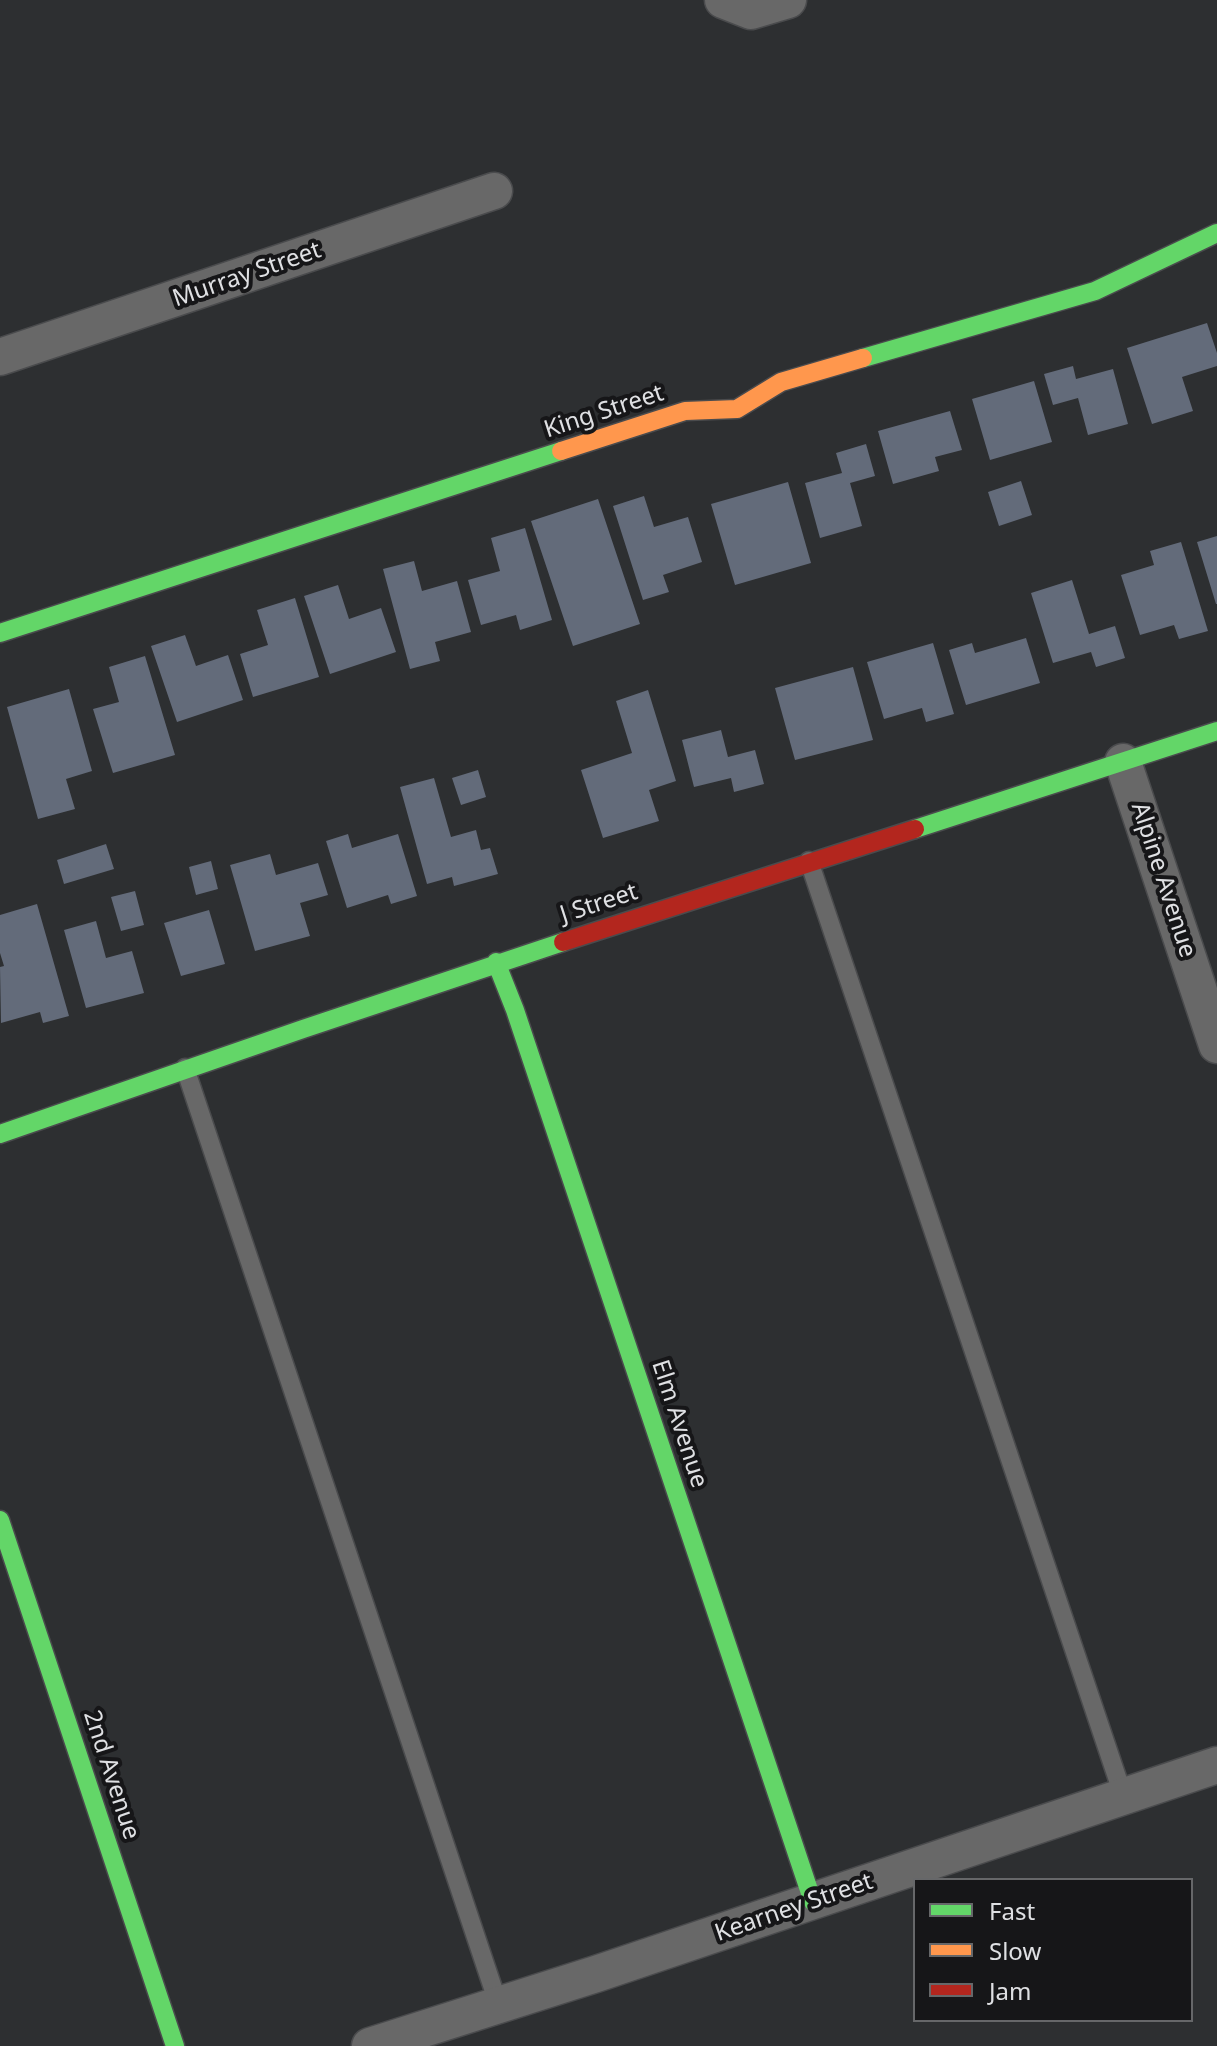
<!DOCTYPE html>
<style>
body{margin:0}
#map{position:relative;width:1217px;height:2046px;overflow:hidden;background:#2d2f31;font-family:"Noto Sans",sans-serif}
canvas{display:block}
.legend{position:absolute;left:913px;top:1878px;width:280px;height:144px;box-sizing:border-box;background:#161618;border:2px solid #666769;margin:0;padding:10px 14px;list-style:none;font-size:24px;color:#dfe0e3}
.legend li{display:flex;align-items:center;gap:16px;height:40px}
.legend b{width:40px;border:2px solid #666769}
</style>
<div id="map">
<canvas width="1217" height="2046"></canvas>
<ul class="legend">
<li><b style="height:10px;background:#63d668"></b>Fast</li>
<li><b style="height:10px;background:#ff974d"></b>Slow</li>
<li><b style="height:10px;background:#b3261e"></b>Jam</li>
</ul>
</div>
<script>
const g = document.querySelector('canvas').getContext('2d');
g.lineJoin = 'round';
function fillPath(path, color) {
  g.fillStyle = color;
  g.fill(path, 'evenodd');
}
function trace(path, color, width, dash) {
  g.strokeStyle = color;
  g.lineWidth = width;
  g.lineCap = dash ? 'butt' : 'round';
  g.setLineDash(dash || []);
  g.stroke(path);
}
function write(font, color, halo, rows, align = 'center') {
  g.font = font + ' "Noto Sans",sans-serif';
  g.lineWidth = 8;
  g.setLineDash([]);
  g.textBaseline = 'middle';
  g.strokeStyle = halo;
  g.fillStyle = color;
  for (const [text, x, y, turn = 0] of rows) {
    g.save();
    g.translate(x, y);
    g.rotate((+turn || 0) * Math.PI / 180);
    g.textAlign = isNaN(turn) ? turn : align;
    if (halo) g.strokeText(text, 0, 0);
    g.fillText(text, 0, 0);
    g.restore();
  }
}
fillPath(new Path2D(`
 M1207,323L1217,353V366L1182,377L1193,411L1152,424L1127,348Z
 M1073,366L1076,379L1113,369L1128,424L1088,435L1078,398L1053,405L1044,374Z
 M1034,381L1052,442L990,460L972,399Z
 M950,411L962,450L935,457L939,471L893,484L878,431Z
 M866,444L875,476L850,483L862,526L820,538L805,483L842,473L836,453Z
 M1021,481L1032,515L999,526L988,492Z
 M788,482L811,563L735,585L711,504Z
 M644,496L654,527L688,517L702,562L663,575L669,592L643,600L613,506Z
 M598,499L640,624L573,646L531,521Z
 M525,528L552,620L520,630L516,615L481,625L468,580L500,571L491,538Z
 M1217,536V604H1216L1197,542Z
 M1181,542L1208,631L1179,639L1174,625L1140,635L1121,575L1154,565L1150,551Z
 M414,561L422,591L457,581L471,632L435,642L440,661L410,669L383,569Z
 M1072,580L1089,634L1115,626L1125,658L1096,667L1091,652L1053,663L1031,593Z
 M338,585L349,619L381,608L396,652L330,674L304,596Z
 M295,598L319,677L253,697L240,654L268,645L257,610Z
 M185,635L196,666L228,655L243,700L177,722L151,646Z
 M1026,638L1040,683L966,705L949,650L972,643L975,653Z
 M933,643L954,714L926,722L922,708L884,719L867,662Z
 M145,656L175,755L113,773L93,709L119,702L109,667Z
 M853,667L873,740L795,760L775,688Z
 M69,689L92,771L66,779L75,809L38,819L7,707Z
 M648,690L676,781L649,790L659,821L603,838L581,770L632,753L616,701Z
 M721,730L728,757L755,750L764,784L734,792L731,778L694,787L682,740Z
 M478,770L486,797L461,805L452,778Z
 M434,778L451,837L476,830L481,850L490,848L498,874L454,886L452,877L427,884L400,787Z
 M348,834L352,848L398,834L417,896L391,904L388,895L347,908L326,841Z
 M106,844L114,869L64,884L57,860Z
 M270,854L276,875L318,863L328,895L300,903L310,936L255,951L230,865Z
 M211,861L218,889L196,895L189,867Z
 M135,891L144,925L121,931L111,897Z
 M37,904L69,1016L43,1023L40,1012L1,1023L0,967L4,966L0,953V915Z
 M209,910L225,964L181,976L164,923Z
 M96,921L106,958L132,951L144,993L86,1008L64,930Z`), '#636b7a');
const lane = new Path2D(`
 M809,861L1124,1798
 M185,1068L499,2006`);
const street = new Path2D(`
 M723,0L751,11L788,0
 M0,357L494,191
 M1123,762L1217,1045
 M370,2046L596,1974L1217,1765`);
const fast = new Path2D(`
 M863,358L1095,291L1217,233
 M0,633L561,451
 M915,829L1217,731
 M496,962L515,1010L813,1902
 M0,1134L303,1029L563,942
 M0,1520L175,2046`);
const slow = new Path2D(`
 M561,451L685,411L737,409L781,382L863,358`);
const jam = new Path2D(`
 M563,942L915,829`);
trace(lane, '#4a4b4d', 21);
trace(street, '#4a4b4d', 39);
trace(fast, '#4a4b4d', 21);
trace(slow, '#4a4b4d', 21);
trace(jam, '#4a4b4d', 21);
trace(lane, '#686868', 18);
trace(street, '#686868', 36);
trace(fast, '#63d668', 18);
trace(slow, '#ff974d', 18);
trace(jam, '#b3261e', 18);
write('24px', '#dfe0e3', '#161618', [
 ["Murray Street",247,275,-19],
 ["King Street",604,412,-18],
 ["Alpine Avenue",1163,880,72],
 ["J Street",599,904,-18],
 ["Elm Avenue",679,1424,72],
 ["2nd Avenue",111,1775,72],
 ["Kearney Street",794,1908,-19]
]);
</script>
